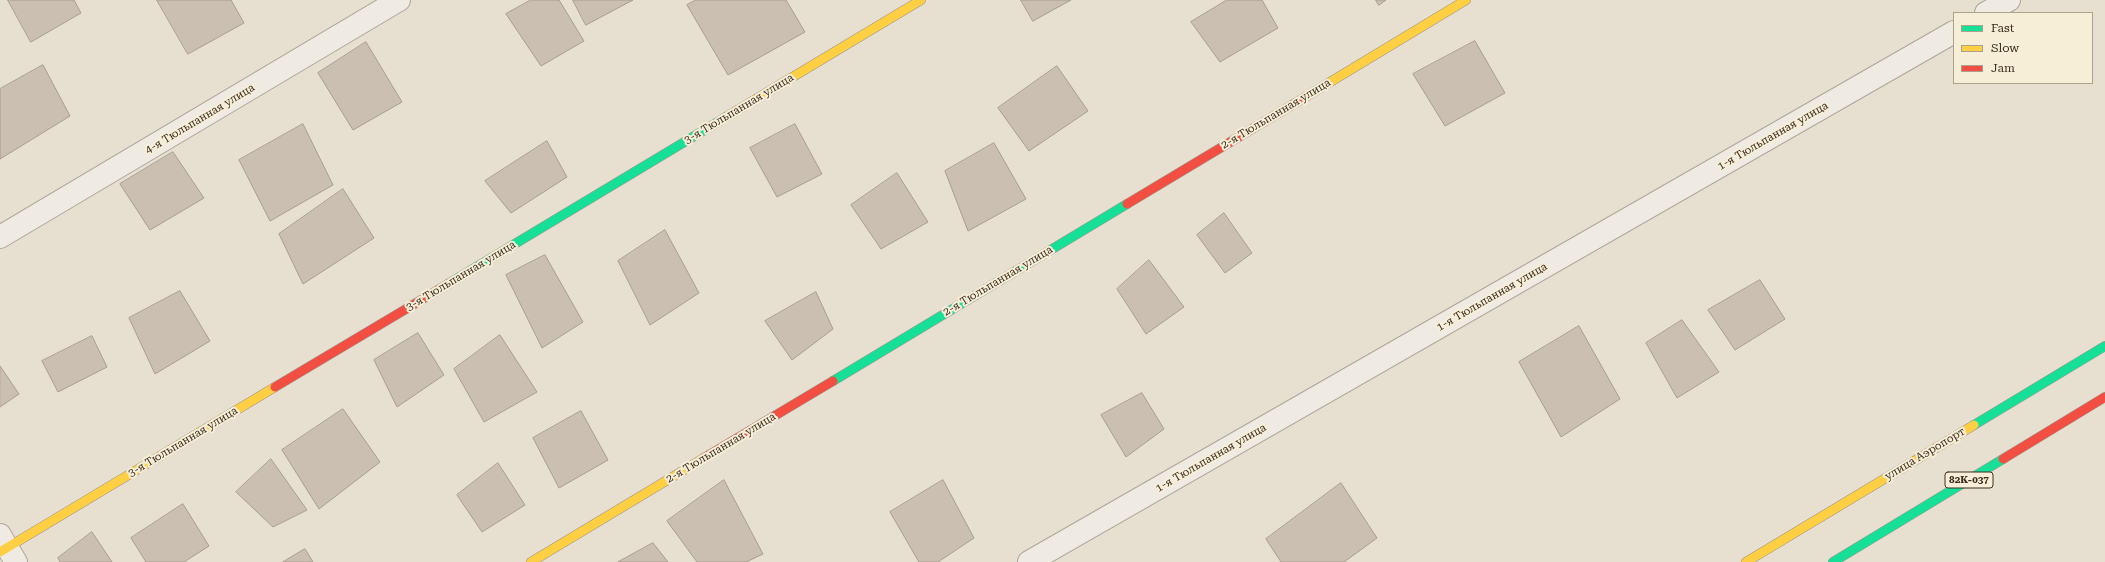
<!DOCTYPE html>
<meta charset="utf-8">
<style>
body{margin:0}
#map{position:relative;width:2105px;height:562px;overflow:hidden;background:#e7e0d1;font-family:"Roboto Serif",serif}
canvas{display:block}
.legend{position:absolute;left:1953px;top:12px;width:140px;height:72px;box-sizing:border-box;background:#f7eed8;border:1px solid #ada18e;margin:0;padding:5px 7px;list-style:none;font-size:12px;color:#3d2e20}
.legend li{display:flex;align-items:center;gap:8px;height:20px}
.legend b{width:20px;border:1px solid #ada18e}
</style>
<div id="map">
<canvas width="2105" height="562"></canvas>
<ul class="legend">
<li><b style="height:5px;background:#16e098"></b>Fast</li>
<li><b style="height:5px;background:#ffcf43"></b>Slow</li>
<li><b style="height:5px;background:#f24e42"></b>Jam</li>
</ul>
</div>
<script>
const g = document.querySelector('canvas').getContext('2d');
g.lineJoin = 'round';
function fillPath(path, color) {
  g.fillStyle = color;
  g.fill(path, 'evenodd');
}
function trace(path, color, width, dash) {
  g.strokeStyle = color;
  g.lineWidth = width;
  g.lineCap = dash ? 'butt' : 'round';
  g.setLineDash(dash || []);
  g.stroke(path);
}
function write(font, color, halo, rows, align = 'center') {
  g.font = font + ' "Roboto Serif",serif';
  g.lineWidth = 4;
  g.setLineDash([]);
  g.textBaseline = 'middle';
  g.strokeStyle = halo;
  g.fillStyle = color;
  for (const [text, x, y, turn = 0] of rows) {
    g.save();
    g.translate(x, y);
    g.rotate((+turn || 0) * Math.PI / 180);
    g.textAlign = isNaN(turn) ? turn : align;
    if (halo) g.strokeText(text, 0, 0);
    g.fillText(text, 0, 0);
    g.restore();
  }
}
const building = new Path2D(`
 M8,0H74L81,13L31,42Z
 M157,0H231L244,23L188,54Z
 M531,0H559L584,41L541,66L506,14Z
 M573,0H633L586,25Z
 M696,0H786L805,32L728,75L687,5Z
 M1021,0H1071L1033,21Z
 M1227,0H1262L1278,28L1220,62L1191,22Z
 M1376,0H1386L1379,5Z
 M1475,41L1505,93L1445,126L1413,74Z
 M366,42L402,102L353,130L318,73Z
 M43,65L70,116L0,159V89Z
 M1057,66L1088,111L1029,151L998,108Z
 M303,124L333,185L270,221L239,160Z
 M795,124L822,174L777,197L750,148Z
 M547,141L567,177L511,213L485,181Z
 M994,143L1026,199L968,231L945,171Z
 M173,152L204,198L150,230L120,184Z
 M897,173L928,222L881,249L851,205Z
 M343,189L374,238L303,284L279,234Z
 M1224,213L1252,253L1225,273L1197,235Z
 M665,230L699,293L650,325L618,261Z
 M545,255L583,322L542,348L506,275Z
 M1149,260L1184,307L1146,334L1117,289Z
 M1760,280L1785,319L1735,350L1708,310Z
 M180,291L210,341L155,374L129,318Z
 M816,292L833,329L792,360L765,321Z
 M1682,320L1719,372L1677,398L1646,343Z
 M1579,326L1620,399L1561,437L1519,362Z
 M418,333L444,375L397,407L374,360Z
 M500,335L537,392L484,422L454,369Z
 M92,336L107,367L58,392L42,361Z
 M0,366L19,394L0,407Z
 M1142,393L1164,429L1126,457L1101,415Z
 M343,409L380,462L319,509L282,450Z
 M581,411L608,460L559,488L533,438Z
 M271,459L307,510L273,527L236,492Z
 M498,463L525,505L482,532L457,495Z
 M724,480L763,554L746,562H697L667,521Z
 M943,480L974,538L938,562H919L890,512Z
 M1341,483L1377,538L1344,562H1281L1266,539Z
 M183,504L209,546L184,562H146L131,538Z
 M92,532L112,562H60L58,558Z
 M653,543L668,562H618Z
 M305,549L313,562H283Z`);
fillPath(building, '#cbbfb2');
trace(building, '#a89c90', 1);
const street = new Path2D(`
 M1986,13L2009,0
 M0,237L399,0
 M0,535L16,562
 M1029,562L1954,32`);
const fast = new Path2D(`
 M448,284L726,117
 M833,381L1127,204
 M1974,425L2105,346
 M1833,562L2003,459`);
const slow = new Path2D(`
 M1307,96L1466,0
 M726,117L921,0
 M0,552L275,387
 M531,562L704,458
 M1746,562L1974,425`);
const jam = new Path2D(`
 M1127,204L1307,96
 M275,387L448,284
 M704,458L833,381
 M2003,459L2105,397`);
trace(street, '#ada599', 24);
trace(fast, '#9c958a', 10);
trace(slow, '#9c958a', 10);
trace(jam, '#9c958a', 10);
trace(street, '#efebe3', 22);
trace(fast, '#16e098', 9);
trace(slow, '#ffcf43', 9);
trace(jam, '#f24e42', 9);
for (const [x, y, w] of [
 [1969,480,48]
]) {
  const box = new Path2D();
  box.roundRect(x - w / 2, y - 8, w, 16, 3);
  g.fillStyle = '#f7eed8';
  g.fill(box);
  trace(box, '#3d2e20', 1);
}
write('bold 10px', '#3d2e20', null, [
 ["82К-037",1969,480]
]);
write('11px', '#3d2e20', '#f7eed8', [
 ["3-я Тюльпанная улица",739,109,-31],
 ["2-я Тюльпанная улица",1276,114,-31],
 ["4-я Тюльпанная улица",200,119,-31],
 ["1-я Тюльпанная улица",1773,136,-30],
 ["3-я Тюльпанная улица",461,276,-31],
 ["2-я Тюльпанная улица",998,281,-31],
 ["1-я Тюльпанная улица",1492,297,-30],
 ["3-я Тюльпанная улица",183,442,-31],
 ["2-я Тюльпанная улица",721,448,-31],
 ["улица Аэропорт",1925,454,-31],
 ["1-я Тюльпанная улица",1211,458,-30]
]);
</script>
